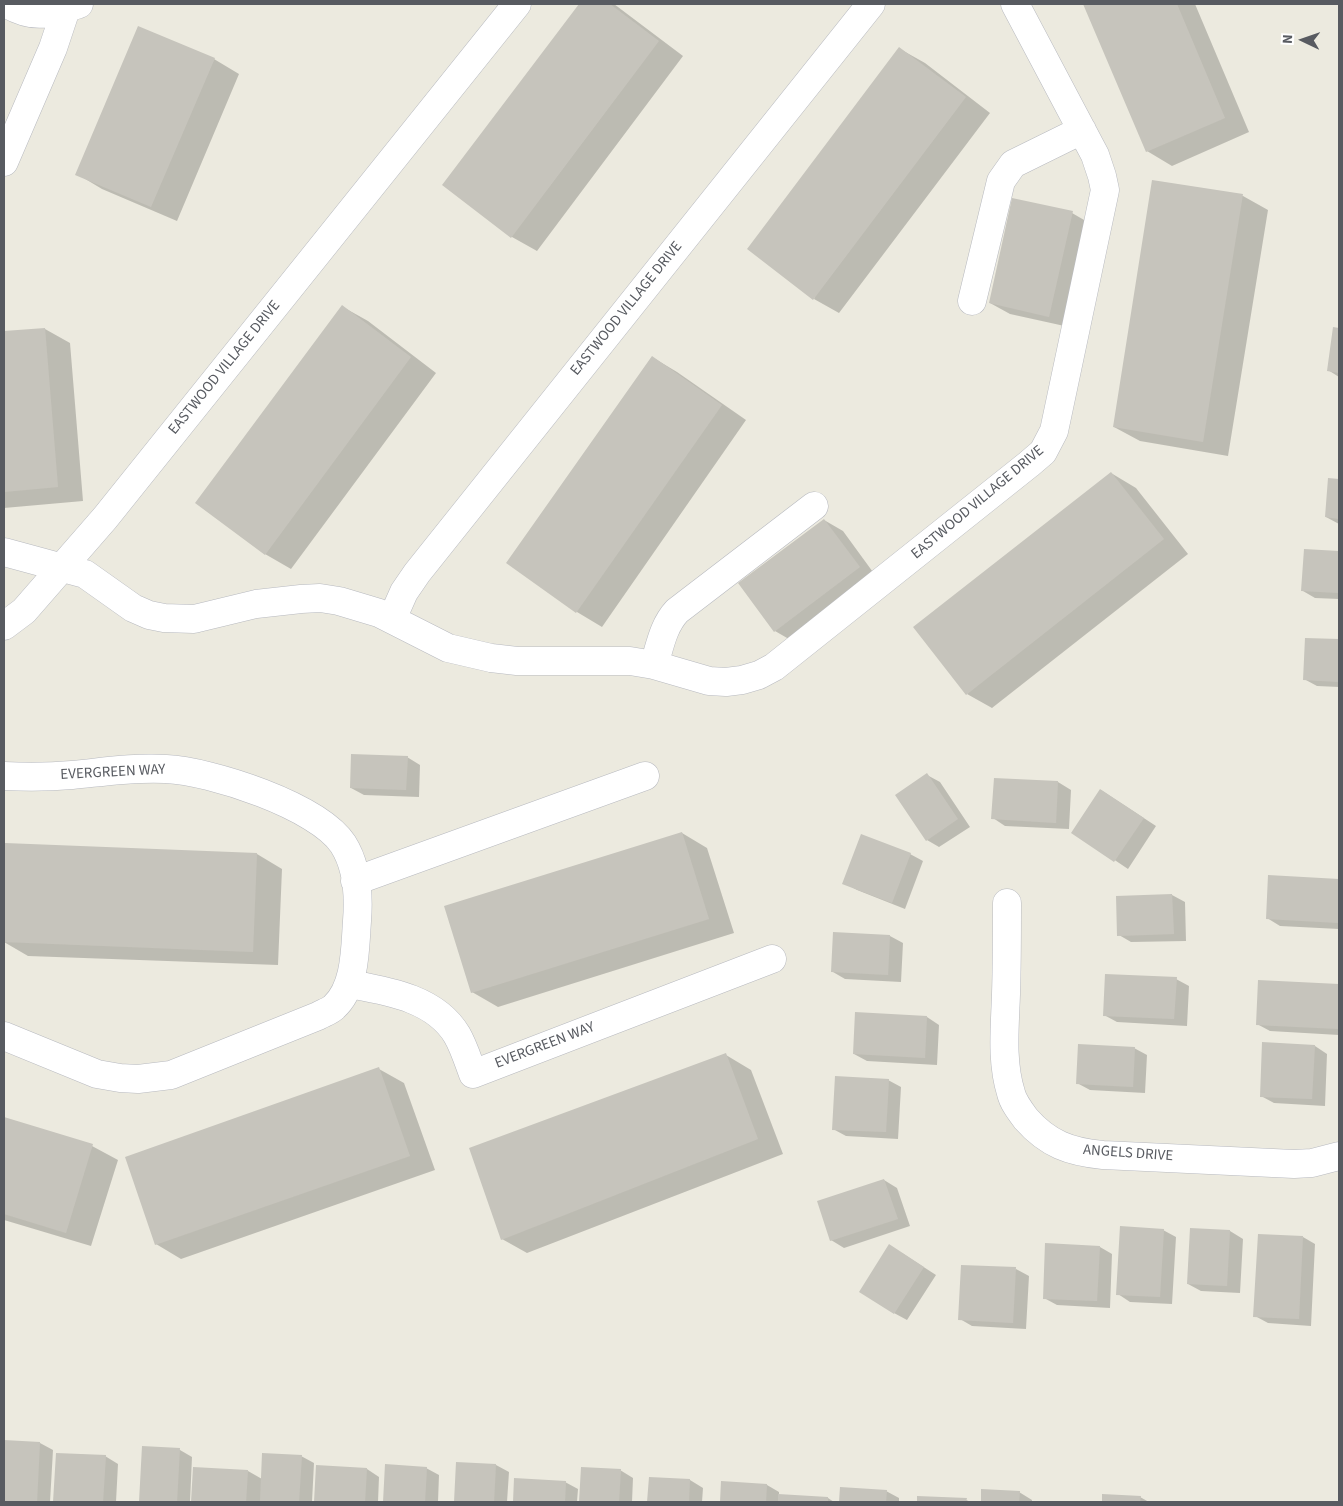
<!DOCTYPE html>
<style>
body{margin:0}
#map{position:relative;width:1343px;height:1506px;overflow:hidden;background:#eceadf;font-family:"Source Sans 3",sans-serif}
canvas{display:block}
.frame{position:absolute;inset:0;border:5px solid #585b61;pointer-events:none}
.north{position:absolute;left:1278px;top:15px;width:50px;height:50px;-webkit-text-stroke:4px #fff;paint-order:stroke;rotate:273deg;font-size:14px;font-weight:700;line-height:20px;text-align:center;color:#585b61}
.north::after{content:'';display:block;margin:auto;width:18px;height:22px;background:#585b61;clip-path:polygon(50% 0,100% 100%,50% 72%,0 100%)}
</style>
<div id="map">
<canvas width="1343" height="1506"></canvas>
<div class="frame"></div>
<div class="north">N</div>
</div>
<script>
const g = document.querySelector('canvas').getContext('2d');
g.lineJoin = 'round';
function fillPath(path, color) {
  g.fillStyle = color;
  g.fill(path, 'evenodd');
}
function trace(path, color, width, dash) {
  g.strokeStyle = color;
  g.lineWidth = width;
  g.lineCap = dash ? 'butt' : 'round';
  g.setLineDash(dash || []);
  g.stroke(path);
}
function write(font, color, halo, rows, align = 'center') {
  g.font = font + ' "Source Sans 3",sans-serif';
  g.lineWidth = 5;
  g.setLineDash([]);
  g.textBaseline = 'middle';
  g.strokeStyle = halo;
  g.fillStyle = color;
  for (const [text, x, y, turn = 0] of rows) {
    g.save();
    g.translate(x, y);
    g.rotate((+turn || 0) * Math.PI / 180);
    g.textAlign = isNaN(turn) ? turn : align;
    if (halo) g.strokeText(text, 0, 0);
    g.fillText(text, 0, 0);
    g.restore();
  }
}
fillPath(new Path2D(`
 M580,4H614L683,56L537,251L512,237L444,185Z
 M1084,4H1195L1249,132L1172,166L1147,151Z
 M900,49L925,63L990,113L839,313L814,299Z
 M214,59L239,74L177,221L102,189L77,174Z
 M1154,182L1243,196L1268,210L1228,456L1140,441L1114,427Z
 M1072,213L1091,224L1069,327L1010,314L990,303Z
 M343,307L368,321L436,373L291,569L265,554Z
 M45,329L70,343L83,501L4,508V332Z
 M1334,329L1339,330V377L1328,370Z
 M652,357L677,372L746,420L602,627L577,612L508,563Z
 M1111,473L1136,488L1188,554L992,708L967,694Z
 M1329,479L1339,480V524L1326,517Z
 M824,520L843,531L878,579L794,642L775,631Z
 M1305,551L1339,552V599L1315,598L1303,591Z
 M1306,639L1339,641V687L1317,686L1304,679Z
 M407,757L420,765L419,797L364,795L351,788Z
 M927,775L940,782L970,827L939,847L927,840Z
 M995,779L1058,782L1071,790L1069,829L1005,826L993,818Z
 M1101,790L1156,826L1128,869L1073,832Z
 M682,833L707,848L734,933L498,1007L472,992Z
 M6,845L257,854L282,869L278,965L28,956L4,942Z
 M910,854L923,861L905,909L857,890L844,883Z
 M1269,876L1339,880V929L1280,926L1267,918Z
 M1172,895L1185,902L1186,941L1131,942L1119,935Z
 M835,933L890,936L903,943L901,982L845,979L833,972Z
 M1176,979L1189,986L1187,1026L1117,1022L1104,1015Z
 M1260,981L1339,985V1035L1270,1031L1257,1024Z
 M927,1017L939,1025L937,1065L867,1061L854,1054Z
 M1315,1046L1327,1054L1325,1106L1274,1103L1261,1096Z
 M1134,1048L1147,1055L1145,1093L1090,1090L1077,1083Z
 M726,1055L751,1070L783,1154L527,1253L502,1239Z
 M379,1069L404,1083L435,1170L181,1259L156,1244Z
 M888,1080L901,1087L898,1139L846,1136L833,1129Z
 M4,1119L92,1146L118,1160L91,1246L4,1220Z
 M884,1180L897,1188L910,1226L844,1248L831,1240Z
 M1191,1229L1230,1231L1243,1239L1240,1293L1201,1291L1188,1284Z
 M1163,1230L1176,1237L1172,1304L1130,1302L1118,1294Z
 M1303,1237L1315,1244L1311,1326L1268,1323L1255,1316Z
 M1100,1247L1112,1254L1110,1308L1057,1305L1044,1298Z
 M902,1253L936,1275L907,1320L894,1313Z
 M1016,1269L1029,1276L1026,1329L972,1326L960,1319Z
 M4,1441L40,1443L53,1450L50,1502H4Z
 M143,1448L180,1450L192,1457L190,1502H140Z
 M57,1454L105,1456L118,1464L116,1502H54Z
 M301,1456L314,1463L312,1502H193L194,1468L248,1471L262,1479Z
 M458,1463L496,1465L509,1472L507,1502H456Z
 M386,1466L426,1468L439,1475L438,1502H384Z
 M317,1467L367,1469L379,1477L378,1502H315Z
 M582,1468L620,1470L633,1478L632,1502H580Z
 M650,1478L690,1480L703,1488L702,1502H649Z
 M515,1479L565,1482L578,1489L577,1502H514Z
 M722,1483L767,1485L779,1492V1495L828,1498L834,1502H721Z
 M841,1488L886,1491L899,1498V1502H840Z
 M983,1490L1019,1492L1032,1500V1502H982Z
 M1104,1496L1140,1497L1149,1502H1103Z
 M918,1497L966,1500L971,1502H918Z`), '#0003');
fillPath(new Path2D(`
 M579,4H610L659,41L511,238L442,185Z
 M1083,4H1177L1225,118L1146,152Z
 M138,26L215,58L151,207L75,175Z
 M899,47L966,97L813,300L747,249Z
 M1152,180L1243,194L1203,442L1113,427Z
 M1012,198L1073,211L1049,317L989,303Z
 M342,305L411,357L265,555L195,503Z
 M1333,327L1339,328V373L1327,371Z
 M45,328L58,487L4,492V331Z
 M652,356L722,405L576,613L506,563Z
 M1111,472L1164,539L966,695L913,627Z
 M1328,478L1339,479V519L1325,517Z
 M824,519L860,567L774,632L738,583Z
 M1304,549L1339,551V593L1301,591Z
 M1305,638L1339,639V682L1303,680Z
 M351,754L408,756L406,790L350,788Z
 M927,773L958,819L926,841L895,795Z
 M994,778L1058,781L1056,823L991,819Z
 M1100,789L1144,818L1114,862L1071,833Z
 M682,832L709,919L471,993L444,906Z
 M861,834L911,853L892,903L842,884Z
 M5,843L257,853L253,952L4,942Z
 M1268,875L1339,879V923L1266,919Z
 M1172,894L1174,934L1117,936L1116,896Z
 M833,932L890,935L888,975L831,972Z
 M1105,974L1177,977L1174,1019L1103,1016Z
 M1258,980L1339,984V1029L1256,1025Z
 M855,1012L927,1016L925,1058L853,1054Z
 M1262,1042L1315,1045L1312,1099L1260,1097Z
 M1078,1044L1135,1047L1133,1087L1076,1084Z
 M726,1053L758,1139L501,1240L469,1148Z
 M379,1067L410,1156L155,1245L125,1157Z
 M835,1076L889,1079L886,1132L832,1130Z
 M4,1117L93,1144L66,1233L4,1214Z
 M884,1179L898,1219L830,1241L817,1201Z
 M1120,1226L1164,1229L1160,1297L1116,1295Z
 M1190,1228L1230,1230L1227,1286L1187,1284Z
 M1258,1234L1303,1236L1299,1319L1253,1317Z
 M1045,1243L1100,1246L1097,1301L1043,1299Z
 M889,1244L924,1267L894,1314L859,1292Z
 M961,1265L1016,1267L1013,1323L958,1320Z
 M4,1440L40,1442L37,1502H4Z
 M142,1446L180,1448L177,1502H139Z
 M56,1453L106,1455L103,1502H53Z
 M262,1453L302,1455L299,1502H260Z
 M456,1462L496,1464L494,1502H454Z
 M385,1464L427,1467L425,1502H383Z
 M316,1465L367,1468L365,1502H314Z
 M193,1467L248,1470L246,1502H191Z
 M581,1467L621,1469L619,1502H579Z
 M649,1477L690,1479L689,1502H647Z
 M514,1478L566,1481L565,1502H513Z
 M721,1481L767,1484L766,1502H720Z
 M840,1487L887,1490L886,1502H839Z
 M981,1489L1020,1491L1019,1502H981Z
 M778,1494L828,1497V1502H778Z
 M1102,1494L1141,1496L1140,1502H1102Z
 M917,1496L967,1498L966,1502H917Z`), '#c6c4bc');
const minor = new Path2D(`
 M7,4C35,20 50,14 79,4
 M4,162L53,48L66,9
 M972,301L1001,181L1013,164L1082,130
 M4,552L85,574L133,608L149,615L164,618L194,619L256,604L301,599L320,598L339,601L379,613L448,648L491,658L517,661H630L654,665L709,681L726,682L742,680L759,675L774,667L1029,464L1043,452L1054,431L1105,190L1102,176L1095,155L1015,4
 M392,619L404,592L417,573L871,4
 M4,626L24,611L105,518L517,4
 M654,665C660,646 663,626 677,611L814,506
 M4,776C27,777 49,777 72,775C103,772 134,767 166,769C211,771 318,806 343,844C357,866 359,896 357,921C355,948 356,987 334,1007C330,1011 323,1013 318,1016L171,1075L138,1079L120,1078L97,1074L4,1036
 M355,881L645,776
 M1007,903C1007,933 1007,964 1006,994C1005,1027 1001,1061 1011,1093C1013,1102 1020,1111 1026,1119C1048,1144 1070,1152 1103,1155L1294,1164L1312,1163L1339,1156
 M349,984C387,991 435,998 457,1035C464,1047 468,1061 473,1074L772,959`);
trace(minor, '#b7b9bf', 29);
trace(minor, '#fff', 28);
write('15px', '#585b61', '#fff', [
 ["EASTWOOD VILLAGE DRIVE",627,309,-51],
 ["EASTWOOD VILLAGE DRIVE",225,368,-51],
 ["EASTWOOD VILLAGE DRIVE",978,503,-40],
 ["EVERGREEN WAY",113,773,-3],
 ["EVERGREEN WAY",545,1046,-21],
 ["ANGELS DRIVE",1128,1154,4]
]);
</script>
